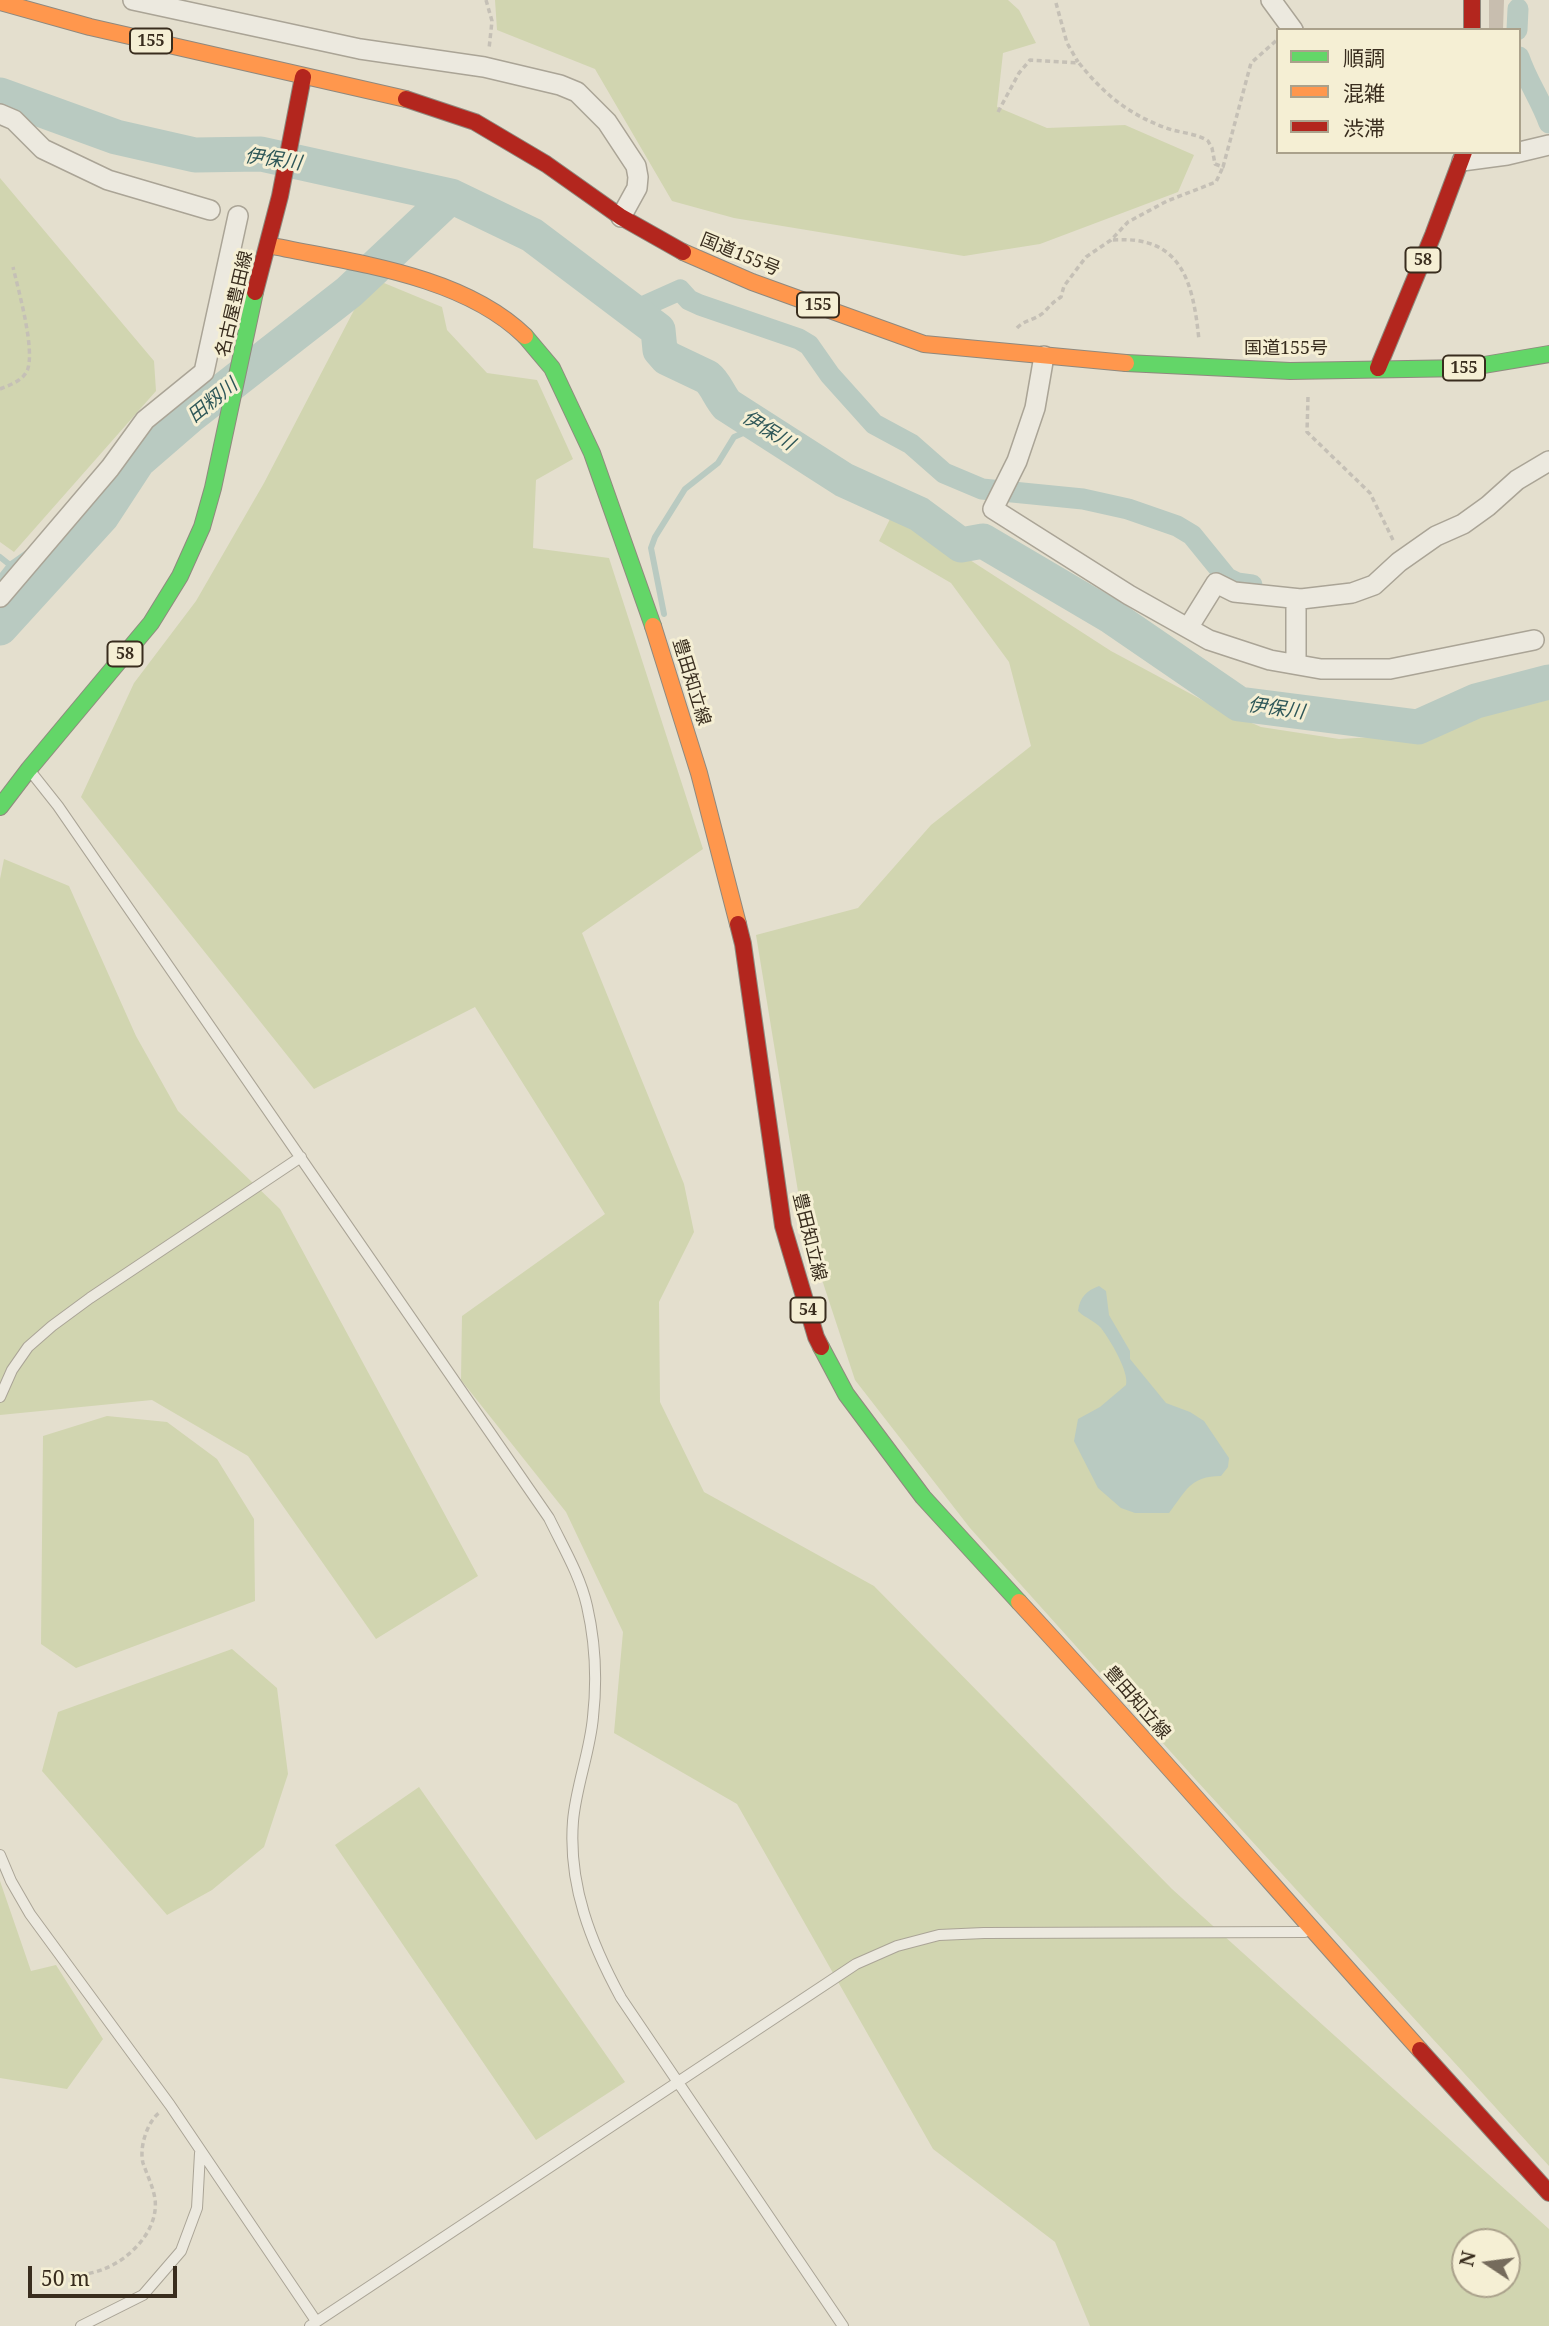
<!DOCTYPE html>
<meta charset="utf-8">
<style>
body{margin:0}
#map{position:relative;width:1549px;height:2326px;overflow:hidden;background:#e4dfce;font-family:"Noto Serif","Noto Sans JP",serif}
canvas{display:block}
.legend{position:absolute;left:1276px;top:28px;width:245px;height:126px;box-sizing:border-box;background:#f5efd4;border:2px solid #aaa18b;margin:0;padding:9px 12px;list-style:none;font-size:21px;color:#392d1e}
.legend li{display:flex;align-items:center;gap:14px;height:35px}
.legend b{width:35px;border:2px solid #aaa18b}
.north{position:absolute;left:1451px;top:2228px;width:70px;height:70px;box-sizing:border-box;background:#f5efd4;border:2px solid #aaa18b;border-radius:50%;rotate:283deg;font-size:19px;font-weight:700;line-height:28px;text-align:center;color:#392d1e}
.north::after{content:'';display:block;margin:auto;width:24px;height:32px;background:#756b5c;clip-path:polygon(50% 0,100% 100%,50% 72%,0 100%)}
.scale{position:absolute;left:28px;top:2266px;width:149px;height:32px;box-sizing:border-box;border:4px solid #392d1e;border-top:0;padding-left:9px;font-size:21px;line-height:24px;white-space:nowrap;color:#392d1e;-webkit-text-stroke:5px #f5efd4;paint-order:stroke}
</style>
<div id="map">
<canvas width="1549" height="2326"></canvas>
<ul class="legend">
<li><b style="height:9px;background:#63d668"></b>順調</li>
<li><b style="height:9px;background:#ff974d"></b>混雑</li>
<li><b style="height:9px;background:#b3261e"></b>渋滞</li>
</ul>
<div class="north">N</div>
<div class="scale">50 m</div>
</div>
<script>
const g = document.querySelector('canvas').getContext('2d');
g.lineJoin = 'round';
function fillPath(path, color) {
  g.fillStyle = color;
  g.fill(path, 'evenodd');
}
function trace(path, color, width, dash) {
  g.strokeStyle = color;
  g.lineWidth = width;
  g.lineCap = dash ? 'butt' : 'round';
  g.setLineDash(dash || []);
  g.stroke(path);
}
function write(font, color, halo, rows, align = 'center') {
  g.font = font + ' "Noto Serif","Noto Sans JP",serif';
  g.lineWidth = 6;
  g.setLineDash([]);
  g.textBaseline = 'middle';
  g.strokeStyle = halo;
  g.fillStyle = color;
  for (const [text, x, y, turn = 0] of rows) {
    g.save();
    g.translate(x, y);
    g.rotate((+turn || 0) * Math.PI / 180);
    g.textAlign = isNaN(turn) ? turn : align;
    if (halo) g.strokeText(text, 0, 0);
    g.fillText(text, 0, 0);
    g.restore();
  }
}
fillPath(new Path2D(`
 M495,0H1008L1019,10L1036,43L1003,53L997,107L1047,128L1125,125L1194,155L1178,192L1040,244L964,256L734,218L672,201L595,69L497,30Z
 M0,178L154,361L156,391L14,552L0,542Z
 M384,283L442,307L447,330L487,373L537,380L573,459L536,480L533,548L609,558L703,849L582,933L684,1184L694,1232L659,1302L660,1402L704,1492L874,1586L1172,1889L1549,2229V2326H1090L1055,2242L933,2149L737,1804L614,1733L623,1632L566,1512L461,1380L462,1316L605,1214L475,1007L314,1089L81,797L134,683L196,601L264,483L365,289ZM1465,2242H1507V2284H1465Z
 M892,515L956,551L1111,651L1217,708L1261,727L1339,739L1443,733L1549,689V2166L1196,1780L970,1528L855,1380L803,1222L756,935L858,908L931,825L1031,746L1009,662L951,583L879,541Z
 M4,859L69,886L136,1036L178,1111L280,1209L478,1576L376,1639L248,1456L152,1400L0,1415V879Z
 M107,1416L167,1422L217,1459L254,1519L255,1601L76,1668L41,1644L43,1436Z
 M232,1649L277,1688L288,1774L264,1847L212,1890L167,1915L42,1771L58,1712Z
 M419,1787L625,2082L536,2140L335,1845Z
 M0,1881L31,1971L56,1965L103,2039L67,2089L0,2078Z`), '#d1d5b0');
fillPath(new Path2D(`
 M1099,1286L1106,1291L1109,1315L1130,1351V1359L1166,1403L1190,1412L1204,1421L1229,1458L1228,1467L1221,1476C1190,1476 1186,1491 1169,1513H1135L1121,1508L1098,1488L1074,1441L1078,1419L1100,1407L1126,1385C1129,1371 1110,1340 1101,1328C1095,1321 1085,1318 1078,1311C1080,1297 1086,1291 1099,1286Z`), '#b9cac1');
trace(new Path2D(`
 M0,557L10,565
 M0,578L10,565L27,553
 M664,614L651,548L655,537L685,489L718,463L734,437L759,426`), '#b9cac1', 6);
trace(new Path2D(`
 M1517,30L1518,9
 M1519,57C1527,81 1541,100 1549,123
 M633,311L680,290L689,300L700,305L799,339L809,345L830,375L874,424L911,444L944,473L982,489L1083,499L1128,509L1177,526L1192,535L1227,578L1237,583L1252,585`), '#b9cac1', 21);
trace(new Path2D(`
 M0,95L116,137L195,155L261,154L451,196L532,235L658,330L660,350L667,358L707,377C716,384 719,396 727,405L844,480L919,514L961,545L983,541L1112,617L1239,704L1418,727L1476,701L1549,682
 M0,628L102,516L138,461L190,416L349,292L451,196`), '#b9cac1', 35);
fillPath(new Path2D(`
 M1489,0H1504L1503,30H1489Z`), '#c8beaf');
const lane = new Path2D(`
 M31,772L58,806L549,1518C563,1547 580,1575 587,1606C595,1641 597,1681 593,1717C590,1752 576,1786 573,1821C568,1885 591,1943 621,1998L843,2326
 M0,1397L12,1370L28,1347L52,1326L90,1298L301,1157
 M0,1855L11,1881L30,1914L170,2105L316,2321
 M81,2326L143,2295L181,2251L197,2208L200,2153
 M310,2326L856,1964L897,1946L939,1935L984,1933L1305,1932`);
const street = new Path2D(`
 M133,0L360,49L484,67L560,85L577,92L607,122L636,166L638,177L637,188L621,217
 M1271,0L1293,30
 M0,114L14,120L43,149L108,180L210,210
 M1462,161L1507,155L1549,145
 M1044,356L1035,408L1017,461L993,509L1129,595L1209,640L1270,660L1321,669H1390L1534,640
 M0,597L110,468L145,420L204,372L238,216
 M1296,599V664
 M1188,628L1216,583L1234,592L1301,599L1352,593L1374,585L1399,562L1436,536L1463,524L1488,506L1517,480L1549,461`);
const fast = new Path2D(`
 M525,336L552,368L592,453L653,626
 M1126,363L1290,371L1466,368L1549,354
 M0,807L29,769L151,623L180,576L202,527L213,488L255,292
 M821,1347L846,1394L923,1497L1019,1602`);
const slow = new Path2D(`
 M0,2L90,27L406,99
 M268,245C352,263 461,274 525,336
 M683,252L752,282L924,344L1126,363
 M653,626L699,773L738,924
 M1019,1602C1155,1749 1286,1901 1420,2050`);
const jam = new Path2D(`
 M1472,0V30
 M406,99L475,122L546,164L621,217L683,252
 M255,292L280,196L303,77
 M1378,368L1433,235L1464,152
 M738,924L743,944L783,1226L816,1337L821,1347
 M1420,2050L1549,2193`);
trace(lane, '#aaa496', 12);
trace(street, '#aaa496', 22);
trace(fast, '#8f897e', 18);
trace(slow, '#8f897e', 18);
trace(jam, '#8f897e', 18);
trace(new Path2D(`
 M486,0L492,21L489,49
 M1056,3L1067,43L1078,62
 M998,112L1019,73L1030,60L1079,63C1104,94 1128,114 1166,128C1180,133 1196,133 1208,141L1212,148L1215,164L1223,167L1251,63L1278,39
 M1113,240C1182,235 1193,282 1199,340
 M1017,328C1024,320 1035,320 1043,313C1049,307 1053,302 1061,297L1064,286L1086,257L1111,240L1128,222L1167,201L1216,182L1223,167
 M0,389C10,385 22,381 27,371C36,351 18,289 13,267
 M1308,397L1307,432L1370,493L1394,542
 M72,2277C82,2275 94,2273 104,2269C130,2259 159,2230 155,2199C153,2186 147,2175 143,2163C139,2148 147,2122 159,2113`), '#c5c0b6', 3.5, [5, 3.5]);
trace(lane, '#ece9df', 10);
trace(street, '#ece9df', 19);
trace(fast, '#63d668', 16);
trace(slow, '#ff974d', 16);
trace(jam, '#b3261e', 16);
for (const [x, y, w] of [
 [151,41,42],
 [1423,260,35],
 [818,305,42],
 [1464,368,42],
 [125,654,35],
 [808,1310,35]
]) {
  const box = new Path2D();
  box.roundRect(x - w / 2, y - 12.5, w, 25, 5);
  g.fillStyle = '#f5efd4';
  g.fill(box);
  trace(box, '#392d1e', 2);
}
write('bold 16px', '#392d1e', null, [
 ["155",151,41],
 ["58",1423,260],
 ["155",818,305],
 ["155",1464,368],
 ["58",125,654],
 ["54",808,1310]
]);
write('18px', '#392d1e', '#f5efd4', [
 ["国道155号",740,255,22],
 ["名古屋豊田線",235,304,-77],
 ["国道155号",1286,349],
 ["豊田知立線",691,682,73],
 ["豊田知立線",809,1237,76],
 ["豊田知立線",1137,1703,49]
]);
write('italic 19px', '#2e5758', '#f5efd4', [
 ["伊保川",273,160,8],
 ["田籾川",213,401,-39],
 ["伊保川",768,431,32],
 ["伊保川",1276,709,8]
]);
</script>
